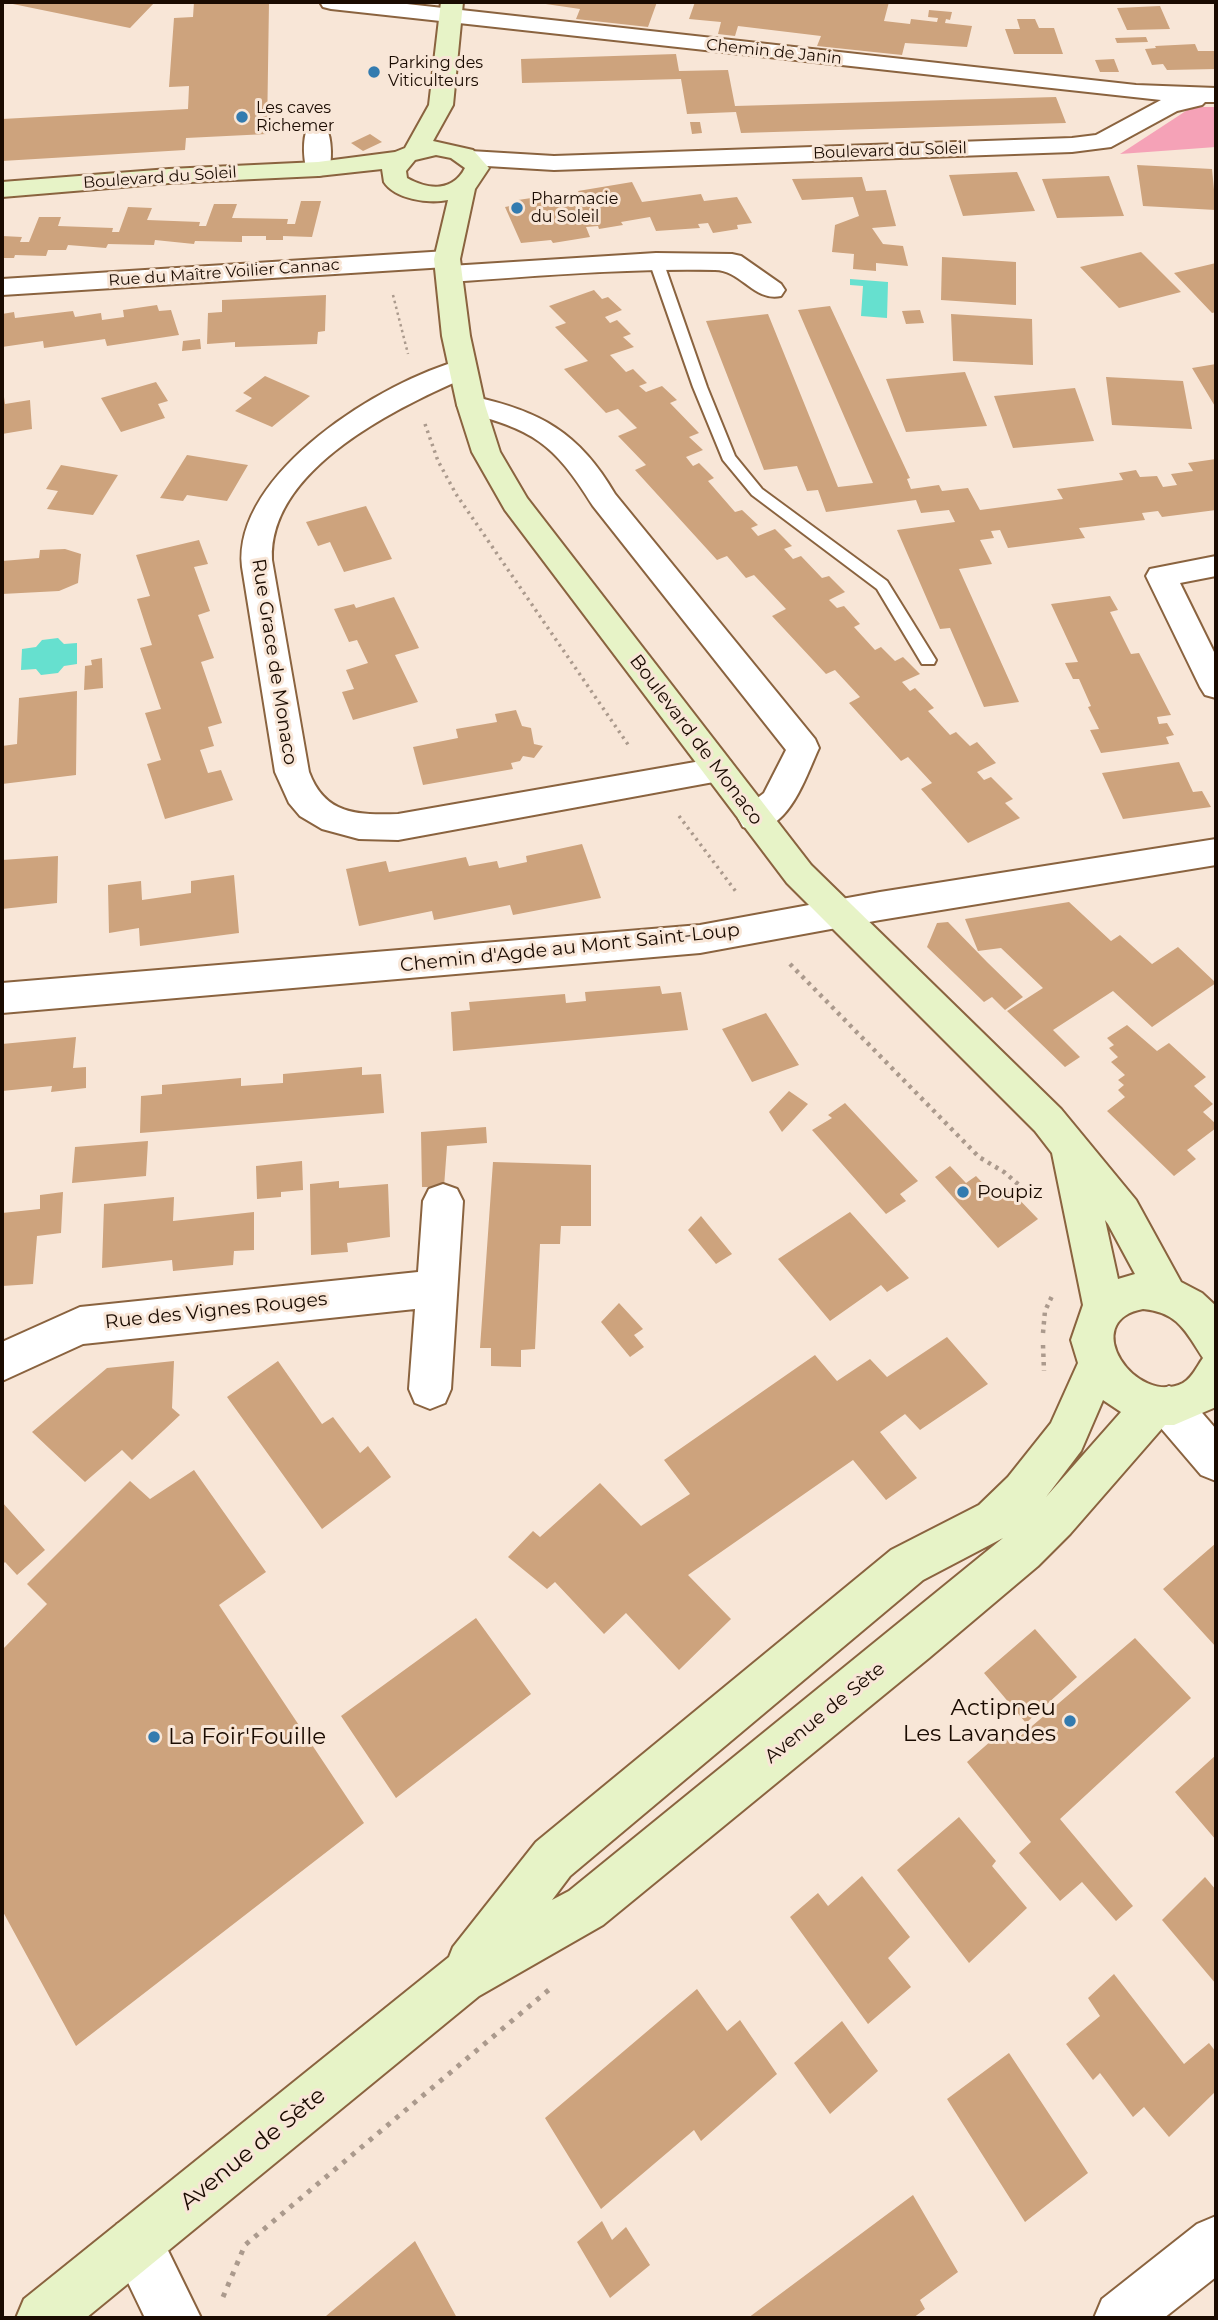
<!DOCTYPE html>
<meta charset="utf-8">
<style>
body{margin:0}
#map{position:relative;width:1218px;height:2320px;overflow:hidden;background:#f8e6d7;font-family:Montserrat,sans-serif}
canvas{display:block}
.frame{position:absolute;inset:0;border:4px solid #1a0b01;pointer-events:none}
</style>
<div id="map">
<canvas width="1218" height="2320"></canvas>
<div class="frame"></div>
</div>
<script>
const g = document.querySelector('canvas').getContext('2d');
g.lineJoin = 'round';
function fillPath(path, color) {
  g.fillStyle = color;
  g.fill(path, 'evenodd');
}
function trace(path, color, width, dash) {
  g.strokeStyle = color;
  g.lineWidth = width;
  g.lineCap = dash ? 'butt' : 'round';
  g.setLineDash(dash || []);
  g.stroke(path);
}
function write(font, color, halo, rows, align = 'center') {
  g.font = font + ' Montserrat,sans-serif';
  g.lineWidth = 6;
  g.setLineDash([]);
  g.textBaseline = 'middle';
  g.strokeStyle = halo;
  g.fillStyle = color;
  for (const [text, x, y, turn = 0] of rows) {
    g.save();
    g.translate(x, y);
    g.rotate((+turn || 0) * Math.PI / 180);
    g.textAlign = isNaN(turn) ? turn : align;
    if (halo) g.strokeText(text, 0, 0);
    g.fillText(text, 0, 0);
    g.restore();
  }
}
fillPath(new Path2D(`
 M1192,107H1216V147L1120,154Z`), '#f5a2b7');
fillPath(new Path2D(`
 M850,279L888,282L887,318L861,316L863,286L850,285Z
 M58,638L64,644L77,643V664L64,666L58,673L41,675L36,669L21,670L22,649L36,647L42,640Z`), '#66e0cf');
fillPath(new Path2D(`
 M3,2H155L130,28Z
 M194,2H269L267,134L186,138L185,150L2,161V119L188,109L189,86L169,87L174,18L193,17Z
 M532,2H657L648,27L576,19L580,9Z
 M695,2H889L884,21L910,24L911,19L937,22L938,18L928,17L929,10L952,12L950,20L946,19L945,23L972,26L967,47L905,43L902,55L817,46L821,36L738,26L735,36L718,34L721,22L689,19Z
 M1160,6L1170,29L1127,30L1117,8Z
 M1017,19H1035L1039,28H1054L1063,54H1014L1005,29H1020Z
 M1146,37L1148,42L1117,43L1115,38Z
 M1195,44L1198,51H1216V69L1167,70L1163,64L1152,65L1145,49L1156,48L1155,46Z
 M676,54L679,71L728,70L735,106L1056,97L1066,123L741,133L736,112L687,114L681,79L522,83L521,59Z
 M1114,59L1119,72H1100L1095,60Z
 M690,122H700L702,133L692,134Z
 M370,134L382,142L363,151L351,143Z
 M1137,165L1212,169L1216,210L1143,206Z
 M1017,172L1035,211L963,216L949,175Z
 M1109,176L1124,216L1057,218L1042,179Z
 M862,177L866,191L886,190L896,226L872,228L883,244L903,246L908,266L876,263V271L853,269L854,254L832,252L835,225L859,216L853,197L802,200L792,179Z
 M632,182L642,202L701,194L704,201L737,197L752,223L737,225L738,229L713,233L708,223L698,224L700,228L656,231L650,217L621,222L623,225L599,229L598,226L586,227L590,237L553,243L551,240L521,243L505,207L521,204L518,200L558,194L563,204L583,201L578,191Z
 M301,201H321L312,237L283,236V240H266V236H242V242L195,241L194,244L155,240L154,245L108,244L106,248L68,245L66,250H48L46,256L15,255L14,258H2V236L22,237L20,242H29L39,217H61L58,226L113,228L112,232H119L128,207L152,208L147,220L200,222L199,226H206L214,204H237L232,218L288,219L287,224H295Z
 M1141,252L1181,292L1119,308L1080,267Z
 M942,257L1016,262V305L941,300Z
 M1216,263V312L1212,313L1174,273Z
 M594,290L602,299L608,297L622,310L605,317L610,323L617,320L631,334L623,337L634,347L610,355L626,372L633,369L647,383L639,386L646,392L662,386L677,400L670,403L699,433L689,437L703,450L686,457L693,466L699,463L714,478L708,481L735,512L742,510L758,525L751,528L758,536L775,529L792,546L784,549L793,559L801,556L822,578L829,576L845,592L829,600L837,608L844,606L860,624L854,627L875,650L881,647L895,661L903,657L920,674L902,682L910,691L915,688L934,708L928,711L950,735L956,732L970,746L977,742L996,763L977,772L984,780L991,777L1013,799L1005,803L1020,818L968,843L921,789L932,783L908,757L901,761L849,703L860,697L835,670L826,674L772,616L786,609L754,575L746,578L727,556L717,560L635,470L646,465L618,436L637,428L618,409L606,413L564,369L588,361L555,327L566,323L549,306Z
 M326,295L325,331L318,332L317,344L235,347V342L207,344L208,313L222,312V300Z
 M157,305L159,311L171,310L179,335L107,346L105,339L44,348L43,341L2,347V314L14,312L15,318L73,311L75,317L101,313L102,320L124,317L123,310Z
 M830,306L909,476L910,478L907,479L911,489L939,485L942,491L968,488L980,510L1063,499L1057,489L1123,480L1119,473L1136,470L1140,477L1157,476L1163,487L1177,485L1171,474L1193,471L1188,463L1216,459V510L1162,517L1158,511L1142,513L1145,520L1079,528L1085,538L1008,548L1000,530L991,531L994,538L980,540L992,564L959,569L1019,702L984,707L950,628L940,629L897,530L955,522L949,510L921,513L916,500L826,512L818,490L807,491L797,466L764,470L706,321L768,314L838,487L873,483L798,310Z
 M920,310L924,323L906,324L902,311Z
 M951,314L1032,319L1033,365L953,361Z
 M200,339L201,349L182,351L183,341Z
 M1216,364V408L1192,368Z
 M965,372L987,426L906,432L886,379Z
 M265,376L310,396L272,427L235,411L252,398L243,393Z
 M1106,377L1183,381L1192,429L1112,425Z
 M156,382L168,401L158,404L165,418L121,432L101,398Z
 M1075,388L1094,441L1013,448L994,396Z
 M2,397H4L5,404L30,400L32,429L2,434Z
 M187,455L248,465L227,501L187,495L183,501L160,498Z
 M61,465L118,475L93,515L47,509L58,491L46,489Z
 M366,506L392,559L344,572L330,542L318,546L306,522Z
 M199,540L208,564L194,567L210,611L198,615L214,658L201,662L222,723L208,727L214,746L200,750L208,773L221,770L233,800L165,819L147,764L161,760L145,713L161,709L140,648L152,645L137,599L150,596L136,555Z
 M65,549L81,554L78,583L59,591L2,594V561L39,558L40,550Z
 M1110,596L1118,610L1110,612L1131,654L1139,653L1171,715L1157,717L1159,724L1167,723L1174,735L1166,737L1169,744L1101,753L1090,730L1099,729L1088,707L1091,706L1079,679H1073L1065,663L1078,662L1051,604Z
 M394,597L419,648L395,655L418,702L353,720L342,692L354,689L346,670L368,663L357,640L349,642L334,609L354,604L356,608Z
 M102,658L103,688L84,690L85,666L92,665L91,660Z
 M77,691L76,775L2,784V746L17,744L19,698Z
 M516,710L522,726L531,728L534,744L543,746L534,758L523,756L520,761L511,763L513,769L423,785L413,747L458,738L456,729L497,722L495,714Z
 M1179,762L1193,792L1202,791L1211,807L1123,819L1102,773Z
 M582,844L601,898L513,915L510,905L434,920L432,911L359,926L346,869L386,861L389,872L466,857L469,866L497,861L499,868L527,862L526,856Z
 M58,856L57,903L2,909V860Z
 M234,875L239,933L140,946L139,928L109,933L108,885L141,881L142,900L191,893V881Z
 M1069,902L1111,941L1120,935L1152,964L1178,947L1216,983L1152,1027L1113,991L1053,1030L1080,1057L1065,1067L1007,1011L1043,988L1001,948L978,951L965,919Z
 M948,922L987,962L1023,997L1005,1010L992,997L984,1002L927,947L937,923Z
 M660,986L662,994L681,992L688,1030L453,1051L451,1012L470,1010L469,1002L565,994L566,1003L586,1001L585,992Z
 M766,1013L799,1065L752,1082L722,1029Z
 M1127,1025L1157,1051L1169,1043L1206,1077L1194,1086L1213,1104L1203,1112L1216,1124V1128L1187,1150L1196,1159L1174,1176L1107,1111L1125,1097L1118,1090L1124,1085L1118,1080L1125,1075L1111,1062L1118,1057L1109,1048L1114,1045L1107,1038Z
 M76,1037L73,1068L86,1067V1088L51,1092L52,1086L2,1091V1044Z
 M362,1067V1075L381,1074L384,1113L140,1133L141,1096L162,1094V1085L241,1078V1086L283,1083V1074Z
 M789,1091L808,1104L782,1132L769,1112Z
 M845,1103L918,1181L900,1194L906,1201L886,1214L812,1130L832,1118L828,1115Z
 M486,1127L487,1143L447,1146L444,1187H422L421,1132Z
 M148,1141L146,1176L72,1183L75,1147Z
 M302,1161L303,1190L281,1192V1197L257,1199L256,1166Z
 M493,1162L591,1165V1226H561L560,1244H540L535,1349L521,1350V1367L491,1366V1348H480Z
 M950,1166L966,1183L976,1176L997,1198L1010,1190L1038,1219L998,1248L935,1177Z
 M339,1181V1188L388,1184L390,1237L347,1243L348,1252L311,1255L310,1184Z
 M63,1192L61,1233L37,1236L33,1284L2,1286V1213L40,1209V1195Z
 M174,1197L173,1221L254,1212V1250L234,1251L233,1265L173,1271L172,1260L102,1268L104,1204Z
 M850,1212L909,1278L887,1292L881,1285L830,1321L778,1259Z
 M701,1216L732,1254L716,1264L688,1230Z
 M619,1303L643,1329L634,1335L644,1347L630,1357L601,1322Z
 M947,1337L988,1384L920,1430L905,1414L880,1432L917,1478L886,1500L853,1460L688,1575L731,1619L679,1670L626,1613L604,1634L555,1582L547,1589L508,1557L533,1531L540,1537L600,1483L641,1526L690,1494L664,1460L815,1355L837,1381L870,1359L887,1377Z
 M174,1361L172,1408L180,1415L132,1460L122,1450L85,1482L32,1432L107,1368Z
 M278,1361L322,1424L333,1417L360,1453L368,1446L391,1477L322,1529L227,1397Z
 M194,1470L266,1572L219,1605L364,1823L76,2046L2,1910V1650L47,1604L27,1584L130,1481L150,1499Z
 M2,1502L45,1550L17,1575L5,1562L2,1565Z
 M1216,1543V1647L1163,1589Z
 M476,1618L531,1694L396,1798L341,1716Z
 M1035,1629L1077,1677L1026,1723L984,1673Z
 M1135,1638L1191,1698L1060,1819L1133,1906L1116,1921L1082,1882L1060,1901L1019,1853L1031,1842L967,1762L1000,1733L1011,1744Z
 M1216,1755V1840L1175,1792Z
 M959,1817L996,1861L992,1866L1027,1908L969,1963L897,1870Z
 M862,1876L910,1937L888,1958L911,1987L868,2024L790,1917L818,1893L828,1906Z
 M1205,1877L1216,1890V1984L1162,1920Z
 M1114,1974L1184,2064L1209,2043L1216,2052V2091L1169,2137L1144,2107L1133,2117L1100,2073L1093,2080L1066,2044L1100,2016L1088,1998Z
 M697,1989L727,2031L740,2020L777,2074L701,2141L694,2130L601,2209L545,2118Z
 M842,2021L878,2071L830,2114L794,2063Z
 M1009,2053L1088,2173L1025,2222L947,2099Z
 M913,2195L958,2272L920,2300L925,2309L913,2318H748Z
 M602,2221L612,2240L626,2227L650,2265L610,2298L577,2242Z
 M415,2241L457,2318H327L326,2316Z`), '#cda37d');
const lane = new Path2D(`
 M656,257L663,261L707,387L735,456L762,489L887,581L936,660L934,664H922L877,589L752,495L723,460L693,387L649,261Z`);
const street = new Path2D(`
 M320,2H389L1136,85L1216,88V102H1205L1202,105L1177,111L1111,147L1072,152L554,170L470,165L461,163L458,158L461,153L470,151L554,156L1072,138L1096,135L1161,100L331,9L323,7Z
 M317,126L326,128C332,137 333,165 327,174L318,176L309,174C303,165 302,137 308,128Z
 M447,251L456,253L460,259L456,265L450,266L656,253L732,254L741,256L781,284L785,290L781,296C754,302 741,270 715,270C626,268 538,276 449,282L440,280L436,274L440,268L446,267L2,295V279Z
 M462,360L472,363L476,369L472,375C401,405 268,468 272,560L309,772C325,815 357,815 398,814L718,758L730,761L735,770L730,779L398,840L359,839L322,829L300,816L289,803L275,772L242,567C232,473 384,380 462,360Z
 M471,396C540,411 579,432 615,494L815,739L819,748C805,778 786,841 743,827L738,818L743,809L764,793L786,750L593,506C553,442 534,430 461,411L457,405L461,399Z
 M1216,556V576L1180,583L1216,656V698L1205,695L1200,687L1146,576L1150,569Z
 M1216,839V865L880,920L700,953L2,1013V983L700,925L880,892Z
 M443,1184L457,1189L463,1201L451,1389L445,1403L430,1409L415,1403L409,1389L415,1309L83,1344L2,1381V1342L80,1307L418,1272L423,1201L429,1189Z
 M1169,1386L1184,1392L1216,1429V1481L1201,1475L1154,1420L1148,1406L1154,1392Z
 M136,2216L155,2224L201,2318H145L109,2243L117,2224Z
 M1216,2216V2277L1164,2318H1094L1102,2299L1197,2224Z`);
const secondary = new Path2D(`
 M441,2H463L453,105L433,141L473,150L489,168L475,189L460,259L470,336L485,405L500,452L527,498L811,865L1061,1109L1136,1200L1181,1282L1202,1293L1216,1306V1407L1174,1425H1165L1070,1534L1038,1566L929,1658L603,1925L479,1996L86,2318H16L24,2299L449,1957L453,1947L536,1842L891,1550L979,1505L1008,1477L1051,1423L1078,1363L1071,1340L1083,1305L1052,1153L1035,1131L787,883L505,510L472,452L457,405L442,336L434,259L448,200C428,204 395,199 384,182L382,169L318,176L169,183L2,197V182L169,169L318,162L395,152L405,148L429,105ZM436,155L451,158L465,168C453,192 428,190 407,178L406,171L415,160ZM1105,1220L1108,1224L1135,1274L1118,1279ZM1143,1309C1178,1312 1186,1332 1203,1358C1197,1366 1193,1377 1183,1383C1136,1407 1077,1321 1143,1309ZM1103,1400L1121,1412L1046,1497L1081,1451ZM1003,1538L569,1891L552,1900L570,1876L923,1580Z`);
trace(lane, '#8a633f', 4);
trace(street, '#8a633f', 4);
trace(secondary, '#8a633f', 4);
trace(new Path2D(`
 M393,295L408,354`), '#ab9a8d', 2.5, [2.5, 3.5]);
trace(new Path2D(`
 M425,424L438,461L456,494L629,746
 M679,816L737,893`), '#ab9a8d', 3.5, [2.5, 4.5]);
trace(new Path2D(`
 M790,964L979,1157L1004,1172L1033,1197
 M1043,1333L1045,1311L1053,1294
 M1043,1345L1044,1371`), '#ab9a8d', 4.5, [3.5, 5]);
trace(new Path2D(`
 M223,2297L245,2245L551,1988`), '#ab9a8d', 5, [4.5, 7]);
fillPath(lane, '#fff');
fillPath(street, '#fff');
fillPath(secondary, '#e7f3c7');
for (const [x, y, r, color] of [
 [374,72,7,"#337baf"],
 [242,117,7,"#337baf"],
 [517,208,7,"#337baf"],
 [963,1192,7,"#337baf"],
 [1070,1721,7,"#337baf"],
 [154,1737,7,"#337baf"]
]) {
  const dot = new Path2D();
  dot.arc(x, y, r, 0, 2 * Math.PI);
  g.fillStyle = color;
  g.fill(dot);
  trace(dot, '#f8e6d7', 2.5);
}
write('16px', '#1a0b01', '#f8e6d7', [
 ["Chemin de Janin",774,52,6],
 ["Boulevard du Soleil",890,151,-2],
 ["Boulevard du Soleil",160,178,-4],
 ["Rue du Maître Voilier Cannac",224,273,-4]
]);
write('16px', '#1a0b01', '#f8e6d7', [
 ["Parking des",388,63],
 ["Viticulteurs",388,81],
 ["Les caves",256,108],
 ["Richemer",256,126],
 ["Pharmacie",531,199],
 ["du Soleil",531,217]
], 'left');
write('19px', '#1a0b01', '#f8e6d7', [
 ["Rue Grace de Monaco",274,662,81],
 ["Boulevard de Monaco",696,740,53],
 ["Chemin d'Agde au Mont Saint-Loup",570,948,-6],
 ["Rue des Vignes Rouges",216,1311,-6],
 ["Avenue de Sète",825,1713,-39]
]);
write('19px', '#1a0b01', '#f8e6d7', [
 ["Poupiz",977,1192]
], 'left');
write('23px', '#1a0b01', '#f8e6d7', [
 ["Actipneu",1056,1708],
 ["Les Lavandes",1056,1734],
 ["La Foir'Fouille",168,1737,"left"]
], 'right');
write('23px', '#1a0b01', '#f8e6d7', [
 ["Avenue de Sète",253,2149,-39]
]);
</script>
